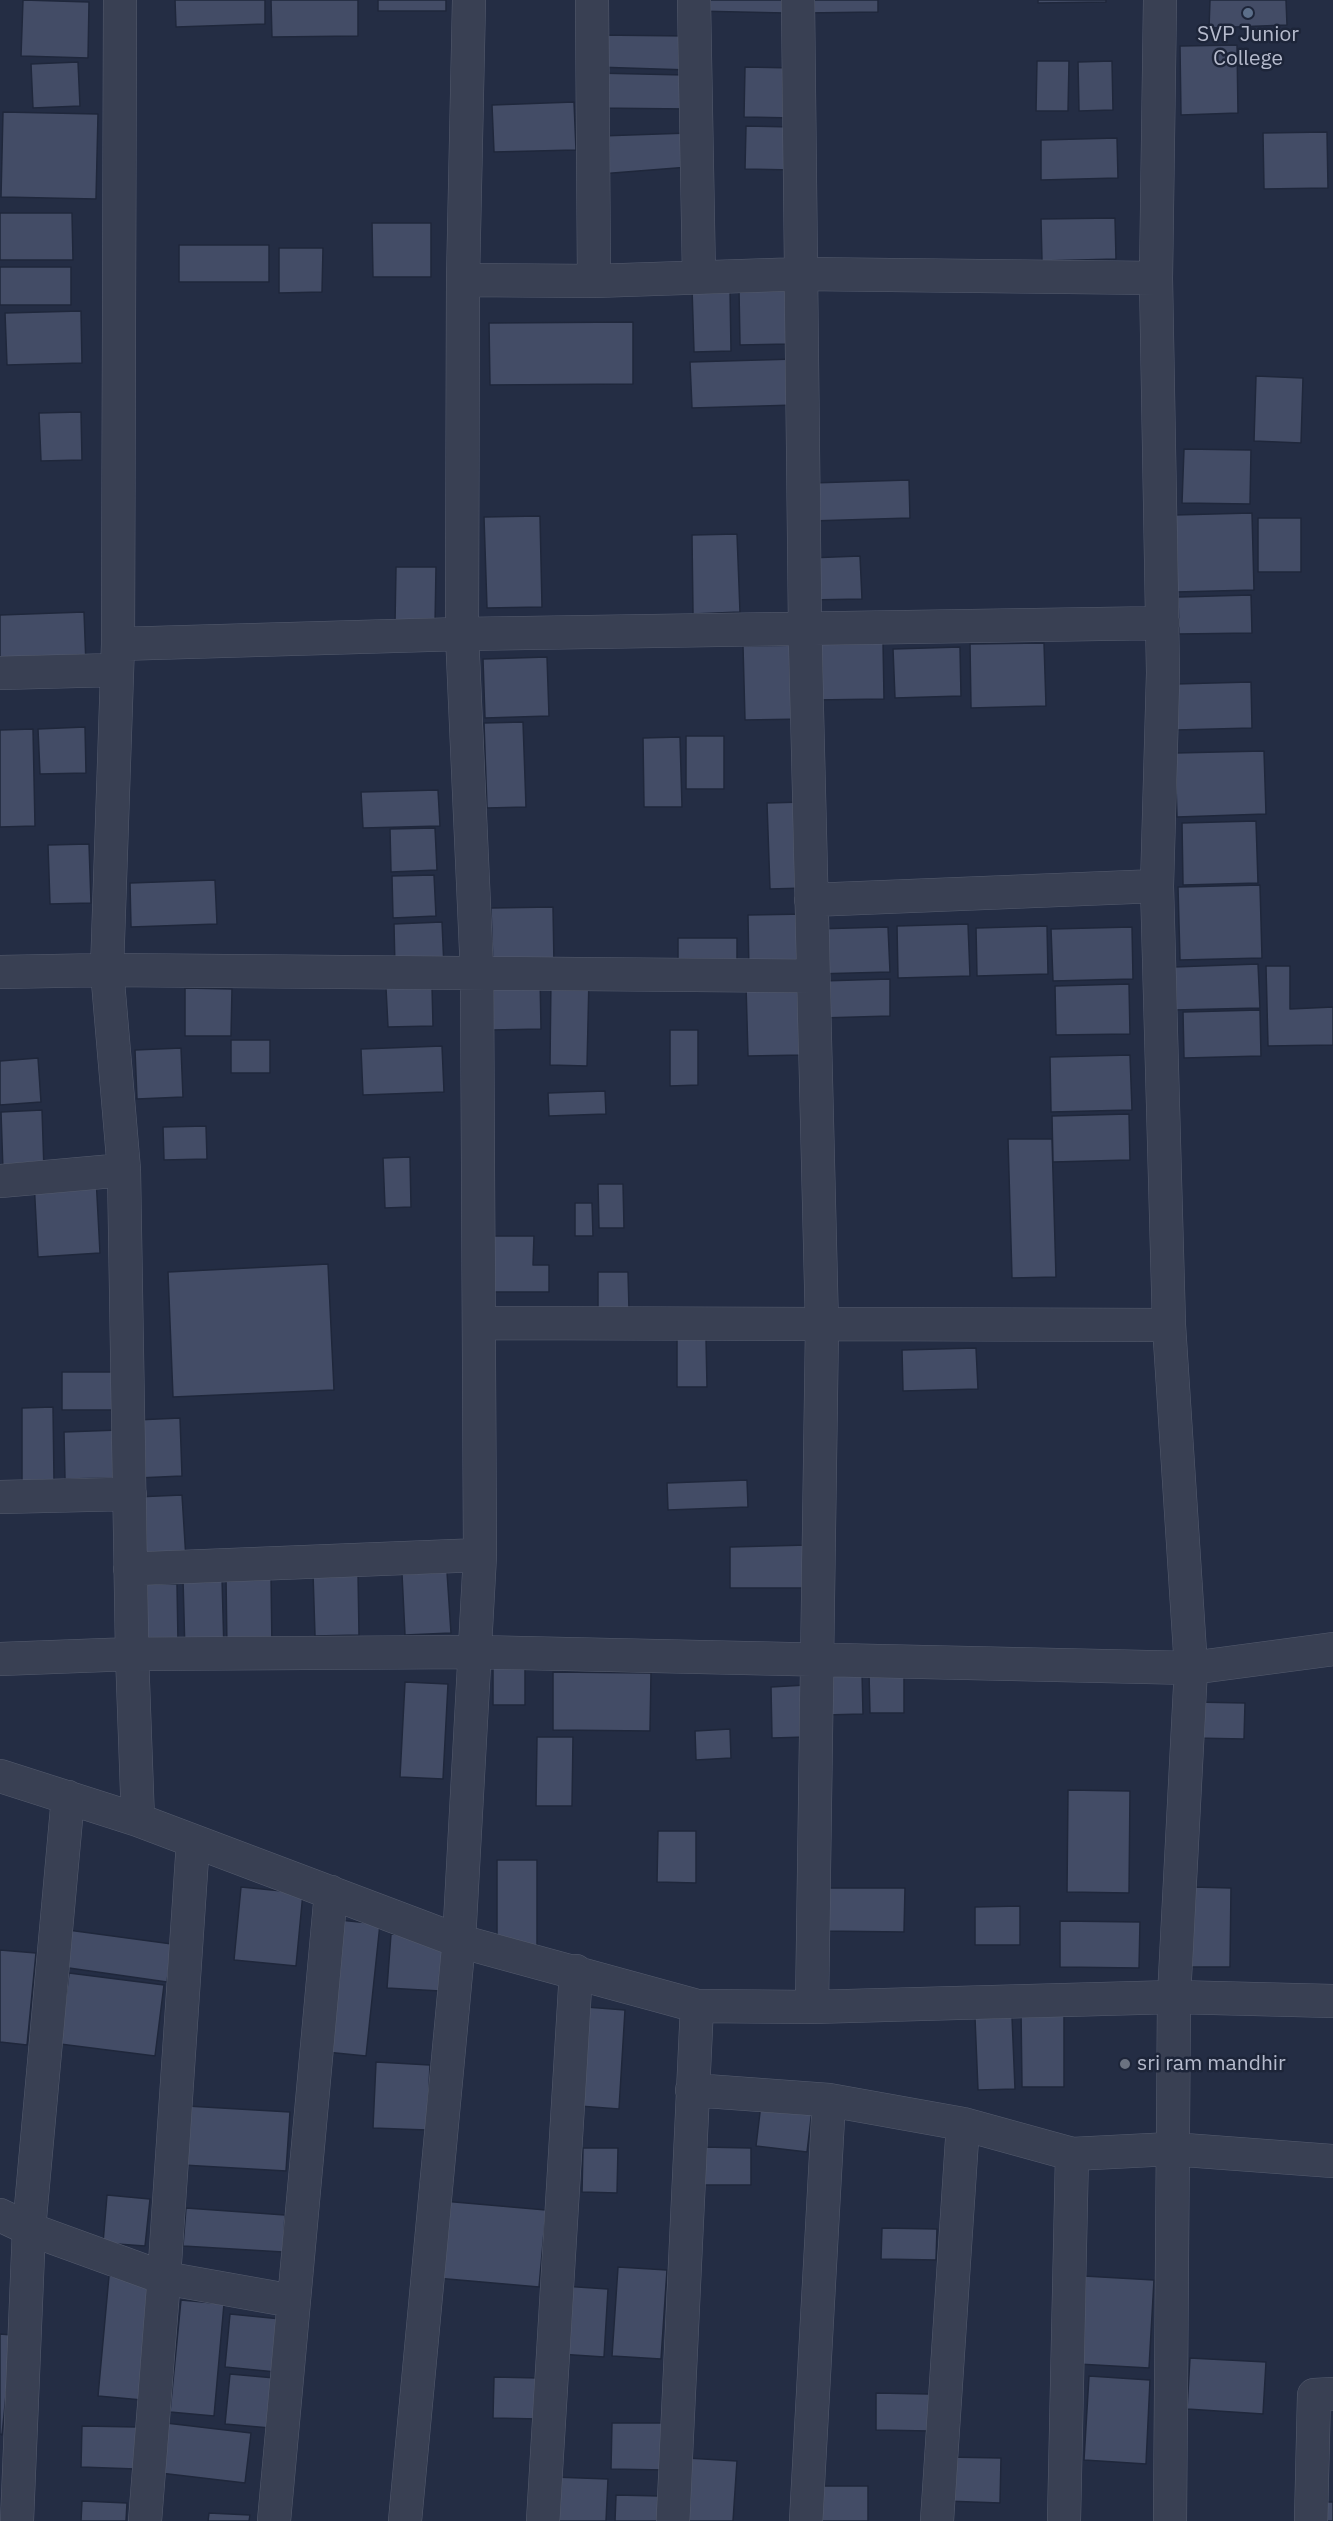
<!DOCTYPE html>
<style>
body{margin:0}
canvas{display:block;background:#242d44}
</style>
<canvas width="1333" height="2521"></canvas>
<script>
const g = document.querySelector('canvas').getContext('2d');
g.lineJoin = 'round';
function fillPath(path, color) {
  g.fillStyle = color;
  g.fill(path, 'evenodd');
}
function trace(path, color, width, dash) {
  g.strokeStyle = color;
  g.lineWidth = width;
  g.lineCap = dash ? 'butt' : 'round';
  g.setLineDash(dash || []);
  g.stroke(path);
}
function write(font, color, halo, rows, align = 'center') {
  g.font = font + ' "IBM Plex Sans",sans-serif';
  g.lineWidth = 5;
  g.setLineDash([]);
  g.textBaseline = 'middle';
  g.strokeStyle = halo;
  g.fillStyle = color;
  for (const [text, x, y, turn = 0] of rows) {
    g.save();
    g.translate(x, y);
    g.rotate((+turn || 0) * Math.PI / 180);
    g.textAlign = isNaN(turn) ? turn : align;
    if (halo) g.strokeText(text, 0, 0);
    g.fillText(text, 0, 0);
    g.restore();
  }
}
const building = new Path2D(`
 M23,0L89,2L88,58L21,56Z
 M175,0H265V24L176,27Z
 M271,0H358V36L272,37Z
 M378,0H446V11H378Z
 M696,0H785V13L695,11Z
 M805,0H878V12L805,13Z
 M1038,0H1106V2L1038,3Z
 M1210,0H1286L1287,25L1209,28Z
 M596,35L689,36V70L596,67Z
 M1237,45L1238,113L1181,115L1180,46Z
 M1037,61H1069L1068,111H1036Z
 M1112,61L1113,110L1079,111L1078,62Z
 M78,62L80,106L33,108L31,64Z
 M745,67L795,68L794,118L744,117Z
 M595,73L685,75L688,109L595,108Z
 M574,102L576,150L494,152L492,105Z
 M3,112L98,114L96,199L1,197Z
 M746,126L794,127L793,170L745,169Z
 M1327,132L1328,188L1264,189L1263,133Z
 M689,133V167L600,174V136Z
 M1117,138L1118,178L1041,180V140Z
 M0,213H72L73,260H0Z
 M1115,218L1116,259L1042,261L1041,219Z
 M372,223H431V277H373Z
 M179,245H269V282H179Z
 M279,248H323L322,292L279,293Z
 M0,267H71V305H0Z
 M730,287L731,351L694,352L692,288Z
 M788,289L789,344L740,345L739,290Z
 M81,311L82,363L7,365L5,313Z
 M633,322V384L490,385L489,323Z
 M795,359L796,405L692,408L690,362Z
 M1256,376L1303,378L1301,443L1254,441Z
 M81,412L82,460L41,461L39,413Z
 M1184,449L1251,450L1250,504L1182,503Z
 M909,480L910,518L811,521V483Z
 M1252,513L1254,590L1176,592L1174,515Z
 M540,516L542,607L487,608L484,517Z
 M1258,518H1301V572H1258Z
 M737,534L740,612L693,614L692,535Z
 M860,556L862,599L808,600V558Z
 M396,567H436L435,625L395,624Z
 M1251,595L1252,633L1179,634L1178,597Z
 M84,612L86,665L0,668V615Z
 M883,641L884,699L814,700L813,643Z
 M1044,643L1046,706L971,708L970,644Z
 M803,645L805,719L745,720L743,646Z
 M960,647L961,696L895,698L893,649Z
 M547,657L549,716L485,718L483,659Z
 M1251,682L1252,728L1176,730L1175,684Z
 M523,722L526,807L487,808L484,723Z
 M85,727L86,773L40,774L38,729Z
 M33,729L35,826L0,827V730Z
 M686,736H724V789H686Z
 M680,737L682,807H644L643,738Z
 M1264,751L1266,814L1177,817L1175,753Z
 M438,790L440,826L363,828L361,792Z
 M803,802L805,888L770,889L767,803Z
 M1256,821L1258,883L1183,885L1182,823Z
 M435,828L437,870L391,872L390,829Z
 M89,844L91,903L50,904L48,845Z
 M434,875L436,916L393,918L392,876Z
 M215,880L217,924L131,927L130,883Z
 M1260,885L1262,958L1180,960L1178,887Z
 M553,907L554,965L493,967L491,908Z
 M806,914L807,973L749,975L748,915Z
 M442,922L444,967L395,969L394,924Z
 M968,924L970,976L898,978L897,926Z
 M1047,926L1048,974L977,976L976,928Z
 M888,927L890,972L815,974L814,929Z
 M1132,927L1133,979L1053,981L1051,929Z
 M678,938H737V970H678Z
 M1258,964L1260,1008L1174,1010L1173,967Z
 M1266,966H1290V1009L1333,1007V1045L1268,1046Z
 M540,975L541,1029L492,1030L490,976Z
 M551,977L589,978L587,1066L550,1065Z
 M890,979V1016L822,1018L821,981Z
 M801,983L803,1055L748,1056L746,985Z
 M1129,984L1130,1034L1056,1035L1055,986Z
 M432,986L433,1026L388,1027L386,988Z
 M185,988L232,989L231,1036H185Z
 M1260,1010L1261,1056L1184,1058L1183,1012Z
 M670,1030H698V1085L670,1086Z
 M231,1040H270V1073H231Z
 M442,1046L444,1092L363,1095L361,1049Z
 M181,1048L183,1097L137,1099L135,1050Z
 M1130,1055L1132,1110L1051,1112L1050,1057Z
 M38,1058L41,1102L0,1105V1061Z
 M605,1091L606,1114L549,1116L548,1093Z
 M42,1110L44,1170L3,1171L1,1112Z
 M1129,1114L1130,1160L1053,1162L1052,1116Z
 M206,1126L207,1159L164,1160L163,1127Z
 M1008,1139H1052L1056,1277L1012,1278Z
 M410,1157L411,1207L385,1208L383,1158Z
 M96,1177L100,1253L38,1257L34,1181Z
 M598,1184H623L624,1228H599Z
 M575,1203H592L593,1236H575Z
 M491,1236H534L533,1265H549V1292H490Z
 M328,1264L334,1390L173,1397L168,1272Z
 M598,1272H628L629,1310H598Z
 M677,1337L706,1338L707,1387H677Z
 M976,1348L978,1389L903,1391L902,1350Z
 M62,1372H124V1410H62Z
 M53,1407L54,1480L22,1481V1408Z
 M180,1418L182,1476L138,1478L136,1420Z
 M119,1430L120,1478L65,1479L64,1432Z
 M747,1480L748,1507L668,1510L667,1483Z
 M182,1495L186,1559L138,1561L135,1497Z
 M808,1545L809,1588H730V1547Z
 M358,1572L359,1635L315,1636L313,1573Z
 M447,1572L451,1633L405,1635L402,1574Z
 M271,1575L272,1650L227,1651L226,1576Z
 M222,1578L224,1651L185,1653L183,1579Z
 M138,1584H177L178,1642H139Z
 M493,1665L525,1666V1705H493Z
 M553,1672L651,1673L650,1731L553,1730Z
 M862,1672L863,1714L825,1715L823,1673Z
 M904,1672V1713H870L869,1673Z
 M405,1682L448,1684L443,1779L400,1777Z
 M806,1685L807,1737L772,1738L771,1687Z
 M1194,1702L1245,1703L1244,1739L1193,1738Z
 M730,1729L731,1758L696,1760L695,1731Z
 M537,1737H573L572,1806H536Z
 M1068,1790L1130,1791L1129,1893L1067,1892Z
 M658,1831H696V1883L657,1882Z
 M497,1860H537V1947H497Z
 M241,1887L303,1893L296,1966L234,1960Z
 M1192,1887L1231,1888L1230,1967H1191Z
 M822,1888H905L904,1932L821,1931Z
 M1020,1906V1945H975V1907Z
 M339,1920L380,1924L366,2056L326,2052Z
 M1060,1921L1140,1922L1139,1968L1060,1967Z
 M68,1930L172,1944L167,1982L62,1967Z
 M391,1934L444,1938L440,1991L387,1988Z
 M0,1950L36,1953L27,2045L0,2042Z
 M69,1973L164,1985L155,2056L60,2044Z
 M586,2007L625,2010L619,2109L579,2106Z
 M1064,2008V2087H1022L1021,2009Z
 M1012,2017L1015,2089L978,2090L975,2018Z
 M376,2062L430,2065L427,2130L373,2128Z
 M761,2104L812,2110L807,2152L756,2146Z
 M187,2106L290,2112L286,2171L183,2165Z
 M702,2147L751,2148V2185H701Z
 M583,2148H618L617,2193L582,2192Z
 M107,2195L150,2199L145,2246L103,2243Z
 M443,2201L546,2210L539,2287L436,2278Z
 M186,2208L285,2215L283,2252L183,2246Z
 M882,2228L937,2229L936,2260L881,2259Z
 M618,2267L667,2270L661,2359L612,2356Z
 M109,2276L154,2281L142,2400L98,2396Z
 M1084,2276L1154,2280L1149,2368L1078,2364Z
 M563,2286L608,2289L604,2357L559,2354Z
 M181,2300L224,2304L214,2416L170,2412Z
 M230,2314L281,2319L276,2372L225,2367Z
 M0,2334L12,2335L2,2435L0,2434Z
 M1190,2358L1266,2362L1263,2414L1187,2409Z
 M230,2374L275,2378L270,2428L225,2424Z
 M1089,2376L1150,2380L1146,2464L1084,2460Z
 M494,2377L539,2378L538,2419L493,2418Z
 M876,2393L929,2394V2431L876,2430Z
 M166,2423L251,2433L245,2483L160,2473Z
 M612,2423H666L665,2470L611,2469Z
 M82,2426L138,2427L136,2469L81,2467Z
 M946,2457L1001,2458L1000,2503L945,2501Z
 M687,2458L737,2461L733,2521H683Z
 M554,2477L608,2479L606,2521H552Z
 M820,2486H868V2521H821Z
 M616,2495L660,2496L659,2521H615Z
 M82,2501L127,2503L126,2521H81Z
 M1323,2502H1333V2521H1323Z
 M209,2513L250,2515L249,2521H208Z`);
fillPath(building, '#434c66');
trace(building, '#1f273b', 1.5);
const minor = new Path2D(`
 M120,0L118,644L107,970L124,1170L132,1654L138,1820
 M592,0L594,281
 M694,0L699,277
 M798,0L805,628L822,1326L812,2007
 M1160,0L1156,278L1163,673L1157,886L1169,1325L1191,1668L1174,1997L1170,2521
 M463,280L594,281L802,274L1156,278
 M118,644L462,634L1163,623
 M0,673L115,670
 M811,900L1157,886
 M0,972L107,970L812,976
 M0,1181L124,1170
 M479,1323L1169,1325
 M0,1497L130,1494
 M130,1569L480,1555
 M0,1659L132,1654L476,1652L1191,1668L1333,1649
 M0,1776L138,1820L459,1941L697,2006L812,2007L1174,1997L1333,2001
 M692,2090L829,2100L963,2124L1072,2154L1171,2149L1333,2161
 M0,2215L29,2229L164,2278L293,2301
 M17,2521L29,2229L68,1797
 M145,2521L164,2278L193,1842
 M274,2521L331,1892
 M405,2521L459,1941L480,1555L477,973L462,634L463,280L469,0
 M543,2521L576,1971
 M673,2521L697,2006
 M806,2521L829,2100
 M937,2521L963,2124
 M1064,2521L1072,2154
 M1311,2521L1314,2395L1333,2394`);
trace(minor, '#545b6e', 34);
trace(minor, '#394053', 33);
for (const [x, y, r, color] of [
 [1248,13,6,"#5c6f8a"],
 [1125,2064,6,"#6b7280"]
]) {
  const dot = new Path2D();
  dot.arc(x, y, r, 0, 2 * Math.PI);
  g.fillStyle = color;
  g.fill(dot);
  trace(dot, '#1d2539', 2);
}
write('21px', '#b6bbcd', '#1d2539', [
 ["SVP Junior",1248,35],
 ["College",1248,59],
 ["sri ram mandhir",1137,2064,"left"]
]);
</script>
